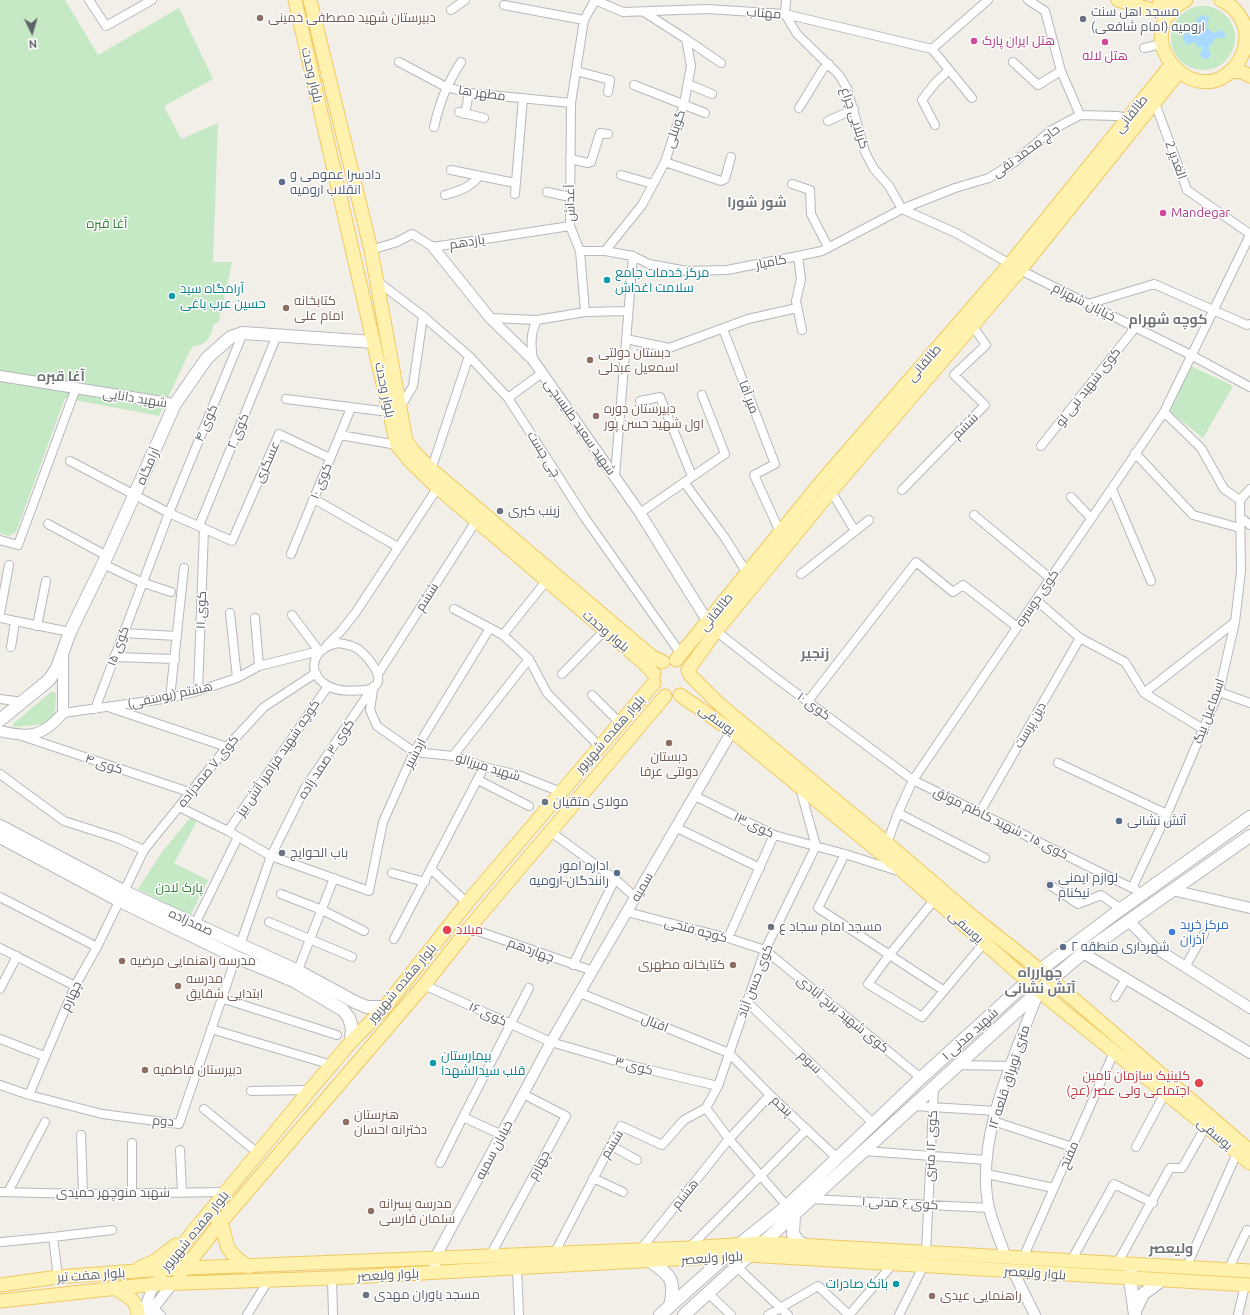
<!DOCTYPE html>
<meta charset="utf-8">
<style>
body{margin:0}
#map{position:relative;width:1250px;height:1315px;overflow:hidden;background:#f1efe8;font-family:Ubuntu,sans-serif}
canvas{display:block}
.north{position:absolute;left:12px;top:12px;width:40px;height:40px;-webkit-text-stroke:3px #fff;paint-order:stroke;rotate:175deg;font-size:11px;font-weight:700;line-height:16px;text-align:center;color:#5f6368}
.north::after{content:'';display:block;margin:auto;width:14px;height:18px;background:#5f6368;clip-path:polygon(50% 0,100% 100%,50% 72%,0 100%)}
</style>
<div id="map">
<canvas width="1250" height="1315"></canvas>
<div class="north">N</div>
</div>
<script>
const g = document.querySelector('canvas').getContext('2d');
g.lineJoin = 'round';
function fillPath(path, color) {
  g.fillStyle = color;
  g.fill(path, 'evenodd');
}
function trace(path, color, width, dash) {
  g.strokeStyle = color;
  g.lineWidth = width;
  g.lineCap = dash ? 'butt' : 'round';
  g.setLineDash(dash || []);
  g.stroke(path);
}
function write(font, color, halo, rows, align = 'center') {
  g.font = font + ' Ubuntu,Cairo,sans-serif';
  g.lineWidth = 3;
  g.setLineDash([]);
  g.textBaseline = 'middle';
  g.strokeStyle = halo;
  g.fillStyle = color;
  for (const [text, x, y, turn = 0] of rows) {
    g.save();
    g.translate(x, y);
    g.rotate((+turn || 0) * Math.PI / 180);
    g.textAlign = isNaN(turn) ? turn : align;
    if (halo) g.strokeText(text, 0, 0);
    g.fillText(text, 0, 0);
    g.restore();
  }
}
fillPath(new Path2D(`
 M0,0H65L98,55L179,8L213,79L164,106L181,139L218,123L213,262H232L219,321L213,326C211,339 205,345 192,347L159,416L65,398L16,532L9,536L0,533Z
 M1171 38a32 32 0 1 1 64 0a32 32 0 1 1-64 0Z
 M1191,366L1233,386L1203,438L1168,410Z
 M51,692H55L56,695L55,711L53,719L44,724L13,727L14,723Z
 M190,818L197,821L174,863L208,880L190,916L138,889L162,852Z`), '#c5e8c5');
fillPath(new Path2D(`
 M1203,15L1209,18L1206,27L1214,33L1221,30L1225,34V38H1216L1208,48L1211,55L1208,59H1204L1200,56L1202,47H1198L1194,42L1186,45V42L1183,41L1185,32L1194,36L1197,30L1200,28L1196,19Z`), '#aadaff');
const minor = new Path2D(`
 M89,0L106,26L152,0
 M595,0L623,12L707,9L785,14L932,49
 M786,0L785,14L797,34L839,75L847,88L865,152L874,169L889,186L902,209
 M1028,0L1045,11L1061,71L1080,115
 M504,5L584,20
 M451,10L465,0
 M686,39L721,63
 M1144,48L1162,44
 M932,49L988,0
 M932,49L972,98
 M399,62L446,87L469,93L571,103
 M1013,62L1038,85L1061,71
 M576,71L610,80L608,92
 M688,84L712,94
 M634,85L705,113
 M1155,103L1187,190L1250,234
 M799,108L823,69L829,64
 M459,112L484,118
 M465,114L469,93
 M828,121L854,109
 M935,125L922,100L935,83L949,70
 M434,127C440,101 447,84 461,62
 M570,159L588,163L591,162L600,133L608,134
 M665,162L721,181L725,179L731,157
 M451,170L515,183
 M621,175L653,184
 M792,184L810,190L811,214L828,247
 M547,192L570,197
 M515,194L523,98
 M445,195C459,191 470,188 479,176
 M902,209L956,233L1010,264
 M371,250L397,242L412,234L433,247L570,226
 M580,251H605L633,256L649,264L687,271L727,270L798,256L822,251L902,209L955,188L989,178L1016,161L1050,131L1080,115L1117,116L1129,118
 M605,251L642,205L665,162L684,104L691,66L686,39L644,12
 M798,256L801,279L796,301L802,330
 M1020,270L1191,355L1250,387
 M377,281L423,316L469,356L508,398L585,518L681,654
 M1088,304L1154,284L1247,325L1250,324
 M585,312L627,311
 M490,318L537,320L585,312L580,251L570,226L571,103L584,20L595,0
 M723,329L775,464L754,475L780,532
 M626,339L669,348L748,319L797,308
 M533,360C531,345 530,333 537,320
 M508,398L542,373
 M286,399L389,412
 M640,401L660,397L692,476
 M400,408L413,386L423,316
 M1164,412L1201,448L1224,489L1240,500
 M340,435L397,445
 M1041,446L1135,328
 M1135,453L1193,515L1240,528
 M70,461L169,513L232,541L279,434L330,458
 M430,473L469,356
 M615,476L633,256
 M684,482L725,538L747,573
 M1112,489L1151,581
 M902,490L985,405L954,375L986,345L972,325
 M831,491L855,531
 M1071,497L1091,518
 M314,499L398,547
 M640,513L725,454L702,395
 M974,515L1050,578
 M1240,517L1250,525
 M48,524L107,556
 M199,526L277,335
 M0,540L18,545L76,388
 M291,554L351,408
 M103,564L141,582L171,592
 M801,574L869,520
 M1036,600L1080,638L1125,662L1144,693L1203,729
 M454,609L503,635L529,659L547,693L599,746
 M0,613L9,565
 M230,613L237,678
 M0,618L70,632
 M255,618L259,666
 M37,626L46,581
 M716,631L772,675L913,780L1132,888
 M123,633L177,636
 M503,635L547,580
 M338,643C345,644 352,645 358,649C370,658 393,686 365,690C353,691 339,692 328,686C305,673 312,648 338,643Z
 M327,645L341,631L356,612L440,484
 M11,647L15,622
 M114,657L175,659
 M378,674L478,518
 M562,674L605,630
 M373,690L370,710L377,726L414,752L453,756L484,767L518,775L561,792
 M198,691L204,529
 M1219,692L1250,703
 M1144,693L1235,622
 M592,695L619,722
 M170,698L184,568
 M0,699L23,702
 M808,701L916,562L953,592L963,585L1017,627
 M111,708L227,747
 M95,709L169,513L243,333
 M63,713L170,698L198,691L237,678L259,666L319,651L292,615
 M22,736L189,792
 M453,756L529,659
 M1058,763L1167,814
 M0,774L64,821L117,838L144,850
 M478,780L529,806
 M695,796L774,835L845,854L898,871
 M179,807L228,831L271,856L369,891L383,822L414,752L490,628
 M980,812L1080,638
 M898,813L985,858
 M677,828L760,868
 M228,831L328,686
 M551,832L615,879L636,898
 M887,843L898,813L913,780L1164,412L1250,235
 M845,854L818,908L943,990
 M431,869L467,903
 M392,873L425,882
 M1050,885L1078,904L1101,895L1121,909
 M1135,889L1132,888L1167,814L1219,692L1235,622L1241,571L1240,500L1250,489
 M281,894L322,910L364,931
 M0,897L97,947
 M935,899L890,954L868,984L922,1017L984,943
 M627,912L728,938L765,950L921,1078
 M269,922L352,957
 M193,928L238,837
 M469,928L593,971
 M728,938L774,835
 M394,939L484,767
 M240,945L271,856L305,788L373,687
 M0,948L75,986
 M573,965L615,879
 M1185,967L1204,934
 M296,975L334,878
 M424,985L551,1042L633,1066L718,1086
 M0,989L17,956
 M580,993L729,1053L770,1095L837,1158
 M1115,997L1126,979
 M221,998L337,1035
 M746,1001L873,1123
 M211,1029L332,1065
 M0,1039L44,1056
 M957,1065L1011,1066
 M0,1085L29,1095L102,1114L179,1124L236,957
 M251,1091L310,1090
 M29,1095L75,986L97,947L144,850L227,747L264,707L316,673
 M915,1106L996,1111
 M706,1108L718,1086L765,950L816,846L800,788
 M706,1108L729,1139L787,1206
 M204,1109L259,1154
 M993,1121L1072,1147
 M81,1135L83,1194
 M502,1135L463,1117L529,988
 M610,1145L637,1160
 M1136,1147L1165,1093
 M180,1150L182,1193
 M864,1151L987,1160
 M440,1163L463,1117
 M987,1174L1054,1188
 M593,1178L623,1192
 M0,1192L83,1194L226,1192
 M8,1192L45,1122
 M132,1193V1143
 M811,1199L989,1208
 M2,1242L53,1237
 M689,1248L807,1129
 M641,1249L729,1139L770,1095
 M555,1252L621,1126L662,1145L684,1120L706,1108
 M926,1253L934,1086
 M490,1256L566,1116L523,1094
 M1023,1258L1114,1052
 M1071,1261L1114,1184L1153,1203
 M1117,1264L1170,1168H1182L1206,1126
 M736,1266L788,1315
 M517,1268L519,1315
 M1186,1268L1237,1153
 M1228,1270L1247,1230L1250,1231
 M58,1277L53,1237L112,1230
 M332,1278L333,1315
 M708,1293L731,1315
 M154,1309L161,1315
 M247,1315L268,1281
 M768,1315L818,1286L849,1315
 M849,1315L892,1265
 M899,1315L923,1267
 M1238,1315L1245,1285`);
const tertiary = new Path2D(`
 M433,247L490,318L533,360L640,513L708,622
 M0,376L175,404
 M0,731C29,738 43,737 63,713V657
 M1172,890L1250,908
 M1130,922L1154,947L1250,1008
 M1083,953L1250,1053
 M1006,1258C1001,1242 993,1225 989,1208C974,1140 1015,1055 1039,991
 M1013,1271L1035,1315
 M435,1272V1258L551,1042L732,731
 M142,1315L154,1284
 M148,1315L173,1283`);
const secondary = new Path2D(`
 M0,720L49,680L57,668L70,632L107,556L175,404L207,358L231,337L243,333L374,342
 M0,826L125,892L298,971L355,1002L367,1007H385
 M0,837L120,901L236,957L294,981L343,1010L349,1018L352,1028L351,1042
 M794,1214L793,1234L799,1242L808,1246
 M650,1261C671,1276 676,1279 670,1306
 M1132,1265L1130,1279L1135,1315
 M1135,1311L1143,1294L1162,1280
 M660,1315L741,1243L787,1206L921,1078L1040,970L1121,909L1250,817
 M684,1315L1051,980L1083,953L1250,836`);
const primary = new Path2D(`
 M295,0L397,445L410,461L437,487L645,664L654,674
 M310,0L371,250L406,441L416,454L432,470L651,656L663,662
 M1118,0L1169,15
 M1159,0L1178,5
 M1186,0C1125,31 1191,113 1233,69C1242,59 1246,49 1246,36C1246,21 1235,6 1221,0
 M1230,71L1242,72L1250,76
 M676,660L822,481L1010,264L1171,65
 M688,670L716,631L831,491L1020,270L1179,72
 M690,675L719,704L887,843L973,917L1040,970L1250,1151
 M680,695L732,731L905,873L1039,991L1206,1126L1250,1163
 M217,1219C225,1225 224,1239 228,1248C233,1256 241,1262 249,1267
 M139,1268L155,1261L176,1245
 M160,1274L192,1233L310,1090L351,1042L385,1007L467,903L654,683
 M180,1274L221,1222L424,985L469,928L665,696
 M0,1285L58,1277L163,1269L688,1248L762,1243L1250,1271
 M116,1289C127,1296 138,1300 138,1315
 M0,1301L154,1284L332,1278L748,1255L1250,1285`);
trace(minor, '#b5b8bc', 10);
trace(tertiary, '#b5b8bc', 12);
trace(secondary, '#b6babf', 14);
trace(primary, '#f2c960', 15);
trace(minor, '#fff', 8);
trace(tertiary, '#fff', 10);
trace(secondary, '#fff', 12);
trace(primary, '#fff2af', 13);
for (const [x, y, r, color] of [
 [260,18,4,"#8d6e63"],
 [1083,19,4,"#6b7280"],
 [974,41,4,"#d1479c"],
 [1105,42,4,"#d1479c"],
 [282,182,4,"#5c6f8a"],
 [1163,213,4,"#d1479c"],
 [607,280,4,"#0f9aa8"],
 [172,296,4,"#0f9aa8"],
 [286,308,4,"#8d6e63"],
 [590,360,4,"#8d6e63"],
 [596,416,4,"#8d6e63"],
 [500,511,4,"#6b7280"],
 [669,743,4,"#8d6e63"],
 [545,802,4,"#6b7280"],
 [1119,821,4,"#5c6f8a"],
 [282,853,4,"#6b7280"],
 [617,873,4,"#5c6f8a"],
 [1050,885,4,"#5c6f8a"],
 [771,927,4,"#6b7280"],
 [447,930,5,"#e0444e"],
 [1172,932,4,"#3f7fe0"],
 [1063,947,4,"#5c6f8a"],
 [122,961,4,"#8d6e63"],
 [733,965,4,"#8d6e63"],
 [178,986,4,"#8d6e63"],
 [433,1063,4,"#0f9aa8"],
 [145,1070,4,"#8d6e63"],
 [1199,1083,5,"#e0444e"],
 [346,1122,4,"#8d6e63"],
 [371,1211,4,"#8d6e63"],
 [896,1284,4,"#0f9aa8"],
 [366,1295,4,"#6b7280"],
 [932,1296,4,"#8d6e63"]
]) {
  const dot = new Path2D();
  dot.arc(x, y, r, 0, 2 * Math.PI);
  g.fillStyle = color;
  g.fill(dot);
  trace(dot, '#fff', 1.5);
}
write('13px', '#5b616d', '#fff', [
 ["مسجد اهل سنت",1091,12],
 ["ارومیه (امام شافعی)",1091,27],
 ["زینب کبری",508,511],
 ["مولای متقیان",553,802],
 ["باب الحوایج",290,853],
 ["مسجد امام سجاد ع",779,927],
 ["مسجد یاوران مهدی",374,1295]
], 'left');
write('13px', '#5f6368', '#fff', [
 ["مهتاب",764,13,4],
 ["بلوار وحدت",312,75,77],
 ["مطهر ها",482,93,8],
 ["طالقانی",1131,114,-51],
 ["کربلایی چراغ",855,118,72],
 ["گوینلی",675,129,-72],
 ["حاج محمد تقی",1026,151,-36],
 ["2 الغدیر",1176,160,70],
 ["آغداش",570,203,-91],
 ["یازدهم",467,242,-9],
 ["کامیار",771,262,-11],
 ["خیابان شهرام",1084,302,27],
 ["طالقانی",924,363,-49],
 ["کوی شهید نبی لو",1088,387,-52],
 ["بلوار وحدت",385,390,78],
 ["میر آقا",749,397,69],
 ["شهید دانایی",135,398,9],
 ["کوی ۴",206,423,-67],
 ["ششم",965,426,-45],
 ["شهید سعید طلیسچی",580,427,55],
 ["کوی ۲",238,431,-68],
 ["چی چست",544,454,58],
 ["عسگری",267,462,-66],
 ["آرامگاه",148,466,-66],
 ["کوی ۱۰",321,481,-68],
 ["ششم",427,597,-57],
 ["کوی دوسره",1037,598,-56],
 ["کوی ۱۱",201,610,-88],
 ["طالقانی",716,612,-51],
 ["بلوار وحدت",606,631,40],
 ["کوی ۱۵",118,646,-70],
 ["هشتم (یوسفی)",170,695,-12],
 ["کوی ۱۰",814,706,36],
 ["اسماعیل بیگ",1209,711,-70],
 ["یوسفی",717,720,36],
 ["دین پرست",1030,725,-60],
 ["بلوار هفده شهریور",610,734,-49],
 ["اردشیر",415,753,-62],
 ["کوچه شهید فرامرز آتش بیز",278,758,-56],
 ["کوی ۳ صمد زاده",326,759,-57],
 ["کوی ۴",104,764,18],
 ["شهید میرزالو",488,767,17],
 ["کوی ۷ صمدزاده",208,771,-51],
 ["کوی ۱۵ - شهید کاظم موثق",1001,823,26],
 ["کوی ۱۳",754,825,25],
 ["سمیه",642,887,-60],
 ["صمدزاده",191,922,25],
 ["یوسفی",966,927,42],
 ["کوچه فتحی",696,930,15],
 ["چهاردهم",531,950,20],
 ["کوی حسن آباد",755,981,-69],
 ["بلوار هفده شهریور",402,983,-50],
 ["چهارم",71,996,-65],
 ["کوی ۱۶",488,1014,24],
 ["کوی شهید برنج آبادی",843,1014,39],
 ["اقبال",655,1023,22],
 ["شهید مدنی ۱",970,1034,-42],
 ["سوم",810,1062,44],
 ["کوی ۳",634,1066,15],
 ["۱۲ متری توپراق قلعه",1009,1077,-72],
 ["پنجم",782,1106,43],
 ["دوم",163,1121,4],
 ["یوسفی",1215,1134,40],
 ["ششم",612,1144,-58],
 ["کوی ۱۲ متری",931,1146,-87],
 ["خیابان سمیه",494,1150,-62],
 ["مفتح",1069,1155,-66],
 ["چهارم",539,1165,-62],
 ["شهبد منوچهر حمیدی",113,1193],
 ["هشتم",685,1194,-51],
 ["کوی ۶ مدنی ۱",900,1203,3],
 ["بلوار هفده شهریور",195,1231,-51],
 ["بلوار ولیعصر",712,1258,-4],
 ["بلوار ولیعصر",1035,1273,4],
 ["بلوار هفت تیر",91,1275,-4],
 ["بلوار ولیعصر",388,1275,-3]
]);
write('13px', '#785e54', '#fff', [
 ["دبیرستان شهید مصطفی خمینی",268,18],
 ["کتابخانه",294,301],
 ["امام علی",294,316],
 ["دبستان دولتی",598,353],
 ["اسمعیل عبدلی",598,368],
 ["دبیرستان دوره",604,409],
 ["اول شهید حسن پور",604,424],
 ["دبستان",669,757,"center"],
 ["دولتی عرفا",669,772,"center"],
 ["مدرسه راهنمایی مرضیه",130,961],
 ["کتابخانه مطهری",725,965,"right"],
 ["مدرسه",186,979],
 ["ابتدایی شقایق",186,994],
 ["دبیرستان فاطمیه",153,1070],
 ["هنرستان",354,1115],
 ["دخترانه احسان",354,1130],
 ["مدرسه پسرانه",379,1204],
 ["سلمان فارسی",379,1219],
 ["راهنمایی عیدی",940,1296]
], 'left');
write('13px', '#b23c85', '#fff', [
 ["هتل ایران پارک",982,41],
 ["هتل لاله",1105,56,"center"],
 ["Mandegar",1171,213]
], 'left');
write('13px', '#4e5e75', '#fff', [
 ["دادسرا عمومی و",290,175],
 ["انقلاب ارومیه",290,190],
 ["آتش نشانی",1127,821],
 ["اداره امور",609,866,"right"],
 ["رانندگان-ارومیه",609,881,"right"],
 ["لوازم ایمنی",1058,878],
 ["نیکنام",1058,893],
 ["شهرداری منطقه ۲",1071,947]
], 'left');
write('13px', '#348238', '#fff', [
 ["آغا قبره",107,224],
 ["پارک لادن",179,888]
]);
write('13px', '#0d838f', '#fff', [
 ["مرکز خدمات جامع",615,273],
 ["سلامت اغداش",615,288],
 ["آرامگاه سید",180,289],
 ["حسین عرب باغی",180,304],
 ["بیمارستان",441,1056],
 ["قلب سیدالشهدا",441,1071],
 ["بانک صادرات",888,1284,"right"]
], 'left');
write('13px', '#366cbe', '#fff', [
 ["مرکز خرید",1180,925],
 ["آذران",1180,940]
], 'left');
write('13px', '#be3a42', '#fff', [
 ["میلاد",456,930],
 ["کلینیک سازمان تامین",1190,1076,"right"],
 ["اجتماعی ولی عصر (عج)",1190,1091,"right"]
], 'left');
write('bold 14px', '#70757a', '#fff', [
 ["شور شورا",757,202],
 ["کوچه شهرام",1168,319],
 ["آغا قبره",61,376],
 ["زنجیر",815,653],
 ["چهارراه",1040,972],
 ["آتش نشانی",1040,988],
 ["ولیعصر",1171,1248]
]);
</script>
